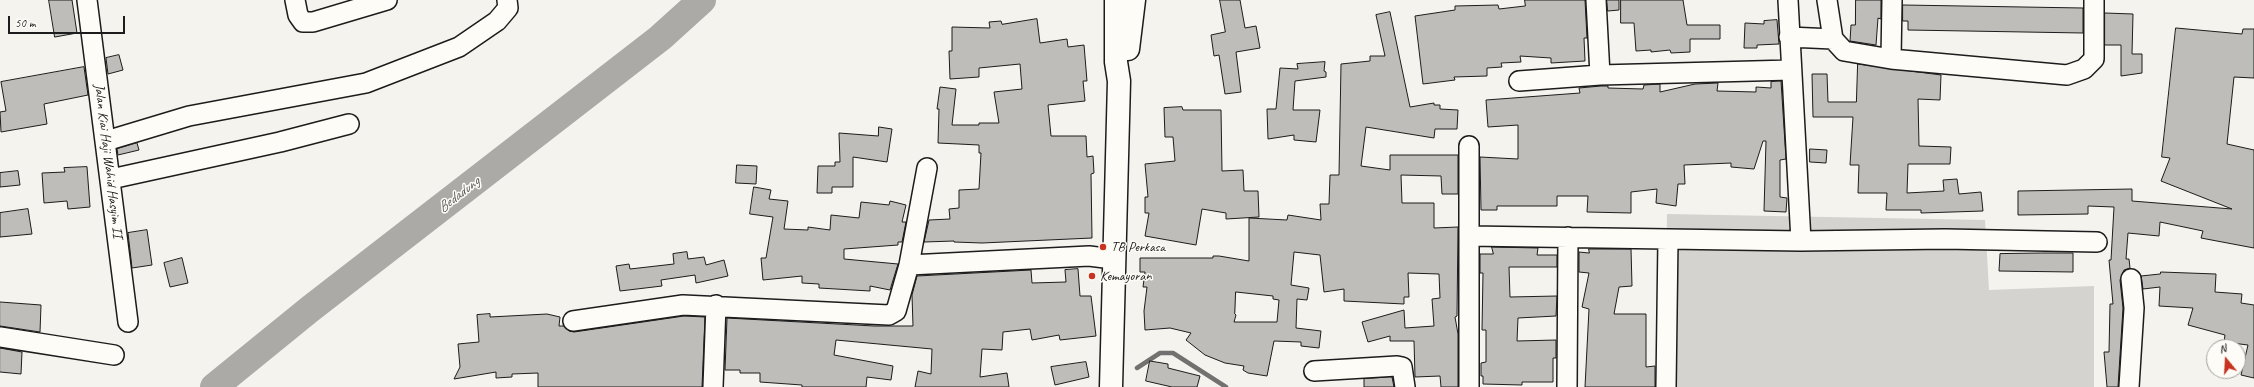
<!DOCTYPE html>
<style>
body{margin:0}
#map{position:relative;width:2254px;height:387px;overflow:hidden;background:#f4f3ee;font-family:Caveat,sans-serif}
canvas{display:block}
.north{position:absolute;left:2206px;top:339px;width:40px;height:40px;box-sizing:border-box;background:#fdfcf7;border:1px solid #a3a29f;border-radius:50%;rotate:342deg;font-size:11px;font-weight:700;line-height:16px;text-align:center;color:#1c1c1c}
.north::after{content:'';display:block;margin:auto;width:14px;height:18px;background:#c8321e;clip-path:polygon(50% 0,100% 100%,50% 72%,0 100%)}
.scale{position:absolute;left:8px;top:16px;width:117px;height:18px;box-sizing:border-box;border:2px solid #1c1c1c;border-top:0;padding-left:5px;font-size:12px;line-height:14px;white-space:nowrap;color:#1c1c1c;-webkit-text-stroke:3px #fdfcf7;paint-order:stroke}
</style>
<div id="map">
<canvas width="2254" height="387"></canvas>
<div class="north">N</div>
<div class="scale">50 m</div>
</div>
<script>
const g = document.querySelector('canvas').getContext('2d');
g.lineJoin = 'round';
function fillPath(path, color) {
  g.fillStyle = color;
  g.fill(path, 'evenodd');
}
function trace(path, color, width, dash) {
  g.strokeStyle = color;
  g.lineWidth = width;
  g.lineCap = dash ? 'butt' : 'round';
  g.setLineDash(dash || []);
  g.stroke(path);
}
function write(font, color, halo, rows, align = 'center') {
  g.font = font + ' Caveat,sans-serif';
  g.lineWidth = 3;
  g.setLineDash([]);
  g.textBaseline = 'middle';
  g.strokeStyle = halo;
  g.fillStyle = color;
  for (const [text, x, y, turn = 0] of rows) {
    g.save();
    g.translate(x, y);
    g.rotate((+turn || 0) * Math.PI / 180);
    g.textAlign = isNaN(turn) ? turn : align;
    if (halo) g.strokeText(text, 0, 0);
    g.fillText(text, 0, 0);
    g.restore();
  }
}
fillPath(new Path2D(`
 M1667,214L1985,220L1989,290L2094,286V387H1664Z`), '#d4d3cf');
trace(new Path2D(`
 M1137,368L1160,353H1173L1226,387`), '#72716f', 4.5);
trace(new Path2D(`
 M214,387L310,309L660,38L702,0`), '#abaaa6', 28);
const building = new Path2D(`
 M49,0H72L77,33L55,37Z
 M1220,0H1240L1245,28L1256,26L1260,48L1236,52L1241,92L1225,94L1219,55L1214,56L1211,35L1225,32Z
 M1525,0H1585L1587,38H1584L1585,61L1551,63V58L1520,56L1521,62L1501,63L1502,67L1487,68V76L1454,77L1455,80L1423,84L1415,16L1455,10V6L1498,5L1499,9L1525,6Z
 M1607,0H1619V10L1608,11Z
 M1621,0H1683L1687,25H1720V39H1690V52L1671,53L1670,50L1651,52V50L1636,51L1634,23H1621Z
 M1856,0H1881V19L1878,18L1876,45L1850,41L1851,25H1855Z
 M1903,5L2083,8V33L1908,30V21H1903Z
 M1390,12L1410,107L1434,103V105H1440V109L1458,110L1457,129H1435L1434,138L1366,127L1361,166L1390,170V155H1458V194H1442L1441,176L1401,175L1402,203H1434V228L1458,227L1457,316L1455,317L1458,334V387H1441L1440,376L1415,377L1414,341H1390V336L1368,342L1362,322L1404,310L1405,328L1434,326L1432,299L1440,298L1439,274L1408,273L1409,297H1404V304L1344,301V289L1324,292L1320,255L1294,252L1291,285L1309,288L1307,300L1297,299L1296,328L1321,331L1319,348L1301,346V342L1274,341L1267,376L1248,373L1243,370L1244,366L1225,363L1205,355L1186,340L1191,333L1170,328L1145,330L1144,311L1147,287H1143L1145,272H1140V258H1213V256H1219L1249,261V218L1287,220L1288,215L1321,220L1320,204H1329L1330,175H1339L1341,64L1370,61V56H1385L1376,15ZM1236,292L1273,296V299L1279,300L1277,322H1234L1236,315L1235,314Z
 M2105,13L2133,14L2132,54H2142V73L2121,76V45H2105Z
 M1037,19L1040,43L1067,39L1068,47L1084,45L1087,81H1083L1085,101L1048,105L1051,136H1086L1087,157L1093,156L1094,173L1091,174L1092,238L982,243L954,242V241L924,242L929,220L950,219L949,209L959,208V190L979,189L981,153H979V145L938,143L939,109H937L940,87L956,89L952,125H979V123H999L994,92L1022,89L1020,64L979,68V77L950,79L949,51H952V27L990,28L989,22L1001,21L1002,24Z
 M1777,20L1779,44L1757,45V48H1744L1745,23L1764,24V21Z
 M2176,28L2242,34L2243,29H2254V78L2234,77L2227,144L2254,150V248L2201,238L2203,231L2160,222L2159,236L2128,233L2126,259H2129L2130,268L2124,270L2120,280L2123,308L2118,387H2107L2104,352H2109L2110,304H2113L2109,260H2111L2114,207L2088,206V214L2018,215V191L2132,189V201L2232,209L2161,181L2170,158L2162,157Z
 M119,55L123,70L108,74L106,58Z
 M1325,62L1324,71L1326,72V77L1295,81L1293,110H1320L1316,142L1294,140V135L1268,139L1267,109H1276L1280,68L1298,69L1297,64Z
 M1858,64L1941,75L1940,100L1918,99L1919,146L1951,147L1950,164H1908L1907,193L1944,191L1943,180L1957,179L1959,194L1981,192L1983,211L1921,213V210H1886L1887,193H1858L1859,165H1850L1853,117H1813L1812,74H1827L1828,102H1856Z
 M84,67L88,95L44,104L47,124L1,132L0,112L6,111L1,82Z
 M1781,81L1786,159L1780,160V197L1787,198L1786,212L1764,211L1766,141H1763L1754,169L1731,167V163L1684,165L1685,184H1678L1676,206L1656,203L1657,189L1631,192V213L1587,212L1588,196H1557V206H1497V210H1481L1480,157L1518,159V125L1488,127L1486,100L1580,93L1579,88L1601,86H1608V88L1643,89L1644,85L1660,84V92L1695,84L1718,83L1717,91L1756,92V87L1771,88V82Z
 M1182,107L1183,110H1221L1222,171L1243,170L1244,191H1258L1259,217L1226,219V213L1202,209L1196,245L1145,236L1149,213H1145V197H1148L1145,164L1175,161L1173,137H1165L1164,108Z
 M879,127L892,129L887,162L853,157V187H832V193H817L818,166H835V162H840L839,133L878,136Z
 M137,143L139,150L118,155L117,149Z
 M1810,149L1827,150L1826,163L1810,162Z
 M737,165L757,166L756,184L736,183Z
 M87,167L90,207L68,209L67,201L44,203L42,173L65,172L64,168Z
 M18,171L20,185L0,187V173Z
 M754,187L771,190L769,199L788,201L784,229L808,230V227L830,230L831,215L859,218L861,202L889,205L890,201L906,205L902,222H906L902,242H898V245L844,249V259L898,264L890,290L870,286V291L819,288V284L802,283V276L763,280L761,258H766L773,217L750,214Z
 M28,209L32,234L0,237V213Z
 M147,230L152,265L132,268L128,233Z
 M1492,247L1538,248L1537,255H1557V267H1509L1510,297L1557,296L1556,316L1518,318L1517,341L1556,340V358H1553V382H1522V385L1483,384V376H1481V363L1486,362V330H1482L1483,273H1480V254H1493Z
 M1589,249H1631L1632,286L1619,287L1614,314H1646V367L1655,366V387H1585L1589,309L1582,307L1589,273L1579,272V252L1589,253Z
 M687,252L688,259L704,257L706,265L724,260L728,276L696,283L695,275L661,280L662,286L620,291L616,266L629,264L630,269L674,264L673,254Z
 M2042,253H2073V272L1999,271L2000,254Z
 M182,258L188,283L170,287L164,263Z
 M1078,269L1080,296H1091L1096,336L1060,340L1059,335L1032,340L1030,329L1003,332L1002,350L982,349L980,377L1007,373L1009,387H915L918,371L931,374L932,349L836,340L834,355L893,366L891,380L867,377L866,387H802V385L760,382V373H740V370H725L727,318L874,326H913L912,295L917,276L1031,270L1032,283L1066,282L1065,270Z
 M2161,272L2216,274L2215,292L2242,294L2241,303L2254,305V378L2241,375L2248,345L2224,342L2225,335L2188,325L2193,308L2159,306L2160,287L2143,289L2141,276L2160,274Z
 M0,302L41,305L40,332L0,326Z
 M490,314V317L547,314L560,317L559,326H564L569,331L574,332L684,316L705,317L702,387H538V373L512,374V377L496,378V372L454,379L460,367L458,344L479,342L477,315Z
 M0,348L22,352L21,374L0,372Z
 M1150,361L1168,364V368L1200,376L1197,387H1172L1146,381Z
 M1086,362L1089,377L1055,385L1051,367Z
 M1392,377L1394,387H1364V379Z`);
fillPath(building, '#bebdba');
trace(building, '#1c1c1c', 1);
const minor = new Path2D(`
 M87,0L128,322
 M295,0L298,15L303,22H313L387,0
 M1596,0L1600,75
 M1788,0L1801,241
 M1827,0L1833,39L1844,51L1891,59
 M1892,0L1891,59L2067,75L2084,69L2094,59V0
 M1789,37L1833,39
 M1519,81L1600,75L1791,70
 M106,141L189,116L366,83L459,47L497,21L508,8L507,0
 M1469,146V387
 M111,179L280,142L349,124
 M1469,236L1801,241L1945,239L2097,242
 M909,265L927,168
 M573,321L683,305L889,315L896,311L909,265L1089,256L1113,259
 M0,337L114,355
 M1314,371L1397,366L1402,367L1405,387
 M713,387L716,305
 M1567,387L1568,237
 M1666,387L1668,239
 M2129,387L2134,308L2131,279`);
const major = new Path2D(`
 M1128,49L1134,0
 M1111,387L1119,81L1116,62V0`);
trace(minor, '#1c1c1c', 22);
trace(major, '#1c1c1c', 25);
trace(minor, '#fdfcf7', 19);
trace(major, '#fdfcf7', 22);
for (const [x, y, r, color] of [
 [1103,247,4,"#c8321e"],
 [1092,276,4,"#c8321e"]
]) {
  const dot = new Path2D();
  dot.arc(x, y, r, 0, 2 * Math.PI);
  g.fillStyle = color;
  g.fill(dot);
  trace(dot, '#fdfcf7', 1.5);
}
write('14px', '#1c1c1c', '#fdfcf7', [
 ["Jalan Kiai Haji Wahid Hasyim II",108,161,83]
]);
write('14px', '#1c1c1c', '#fdfcf7', [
 ["TB Perkasa",1111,247],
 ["Kemayoran",1100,276]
], 'left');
write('italic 15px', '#5c5c5a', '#fdfcf7', [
 ["Bedadung",459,195,-38]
]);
</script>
